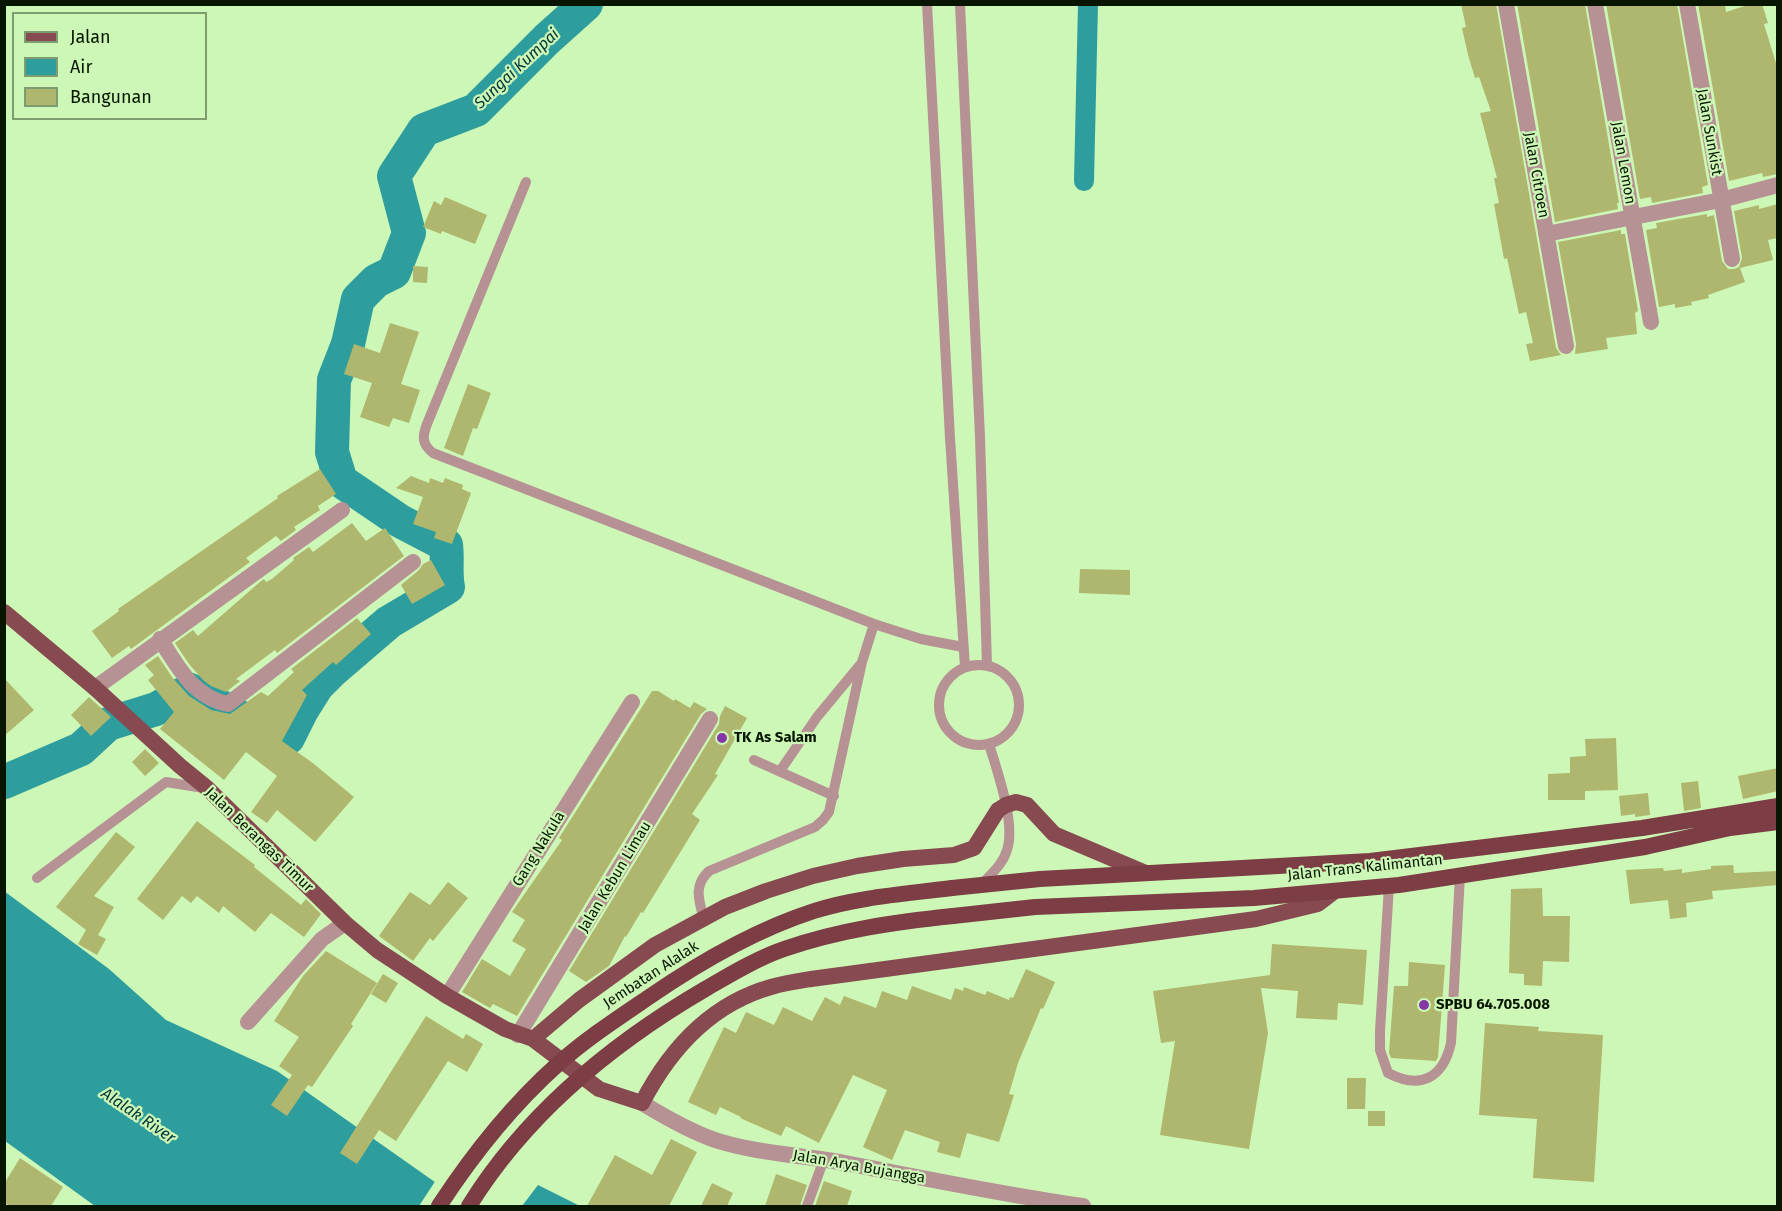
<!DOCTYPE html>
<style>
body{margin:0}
#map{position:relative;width:1782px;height:1211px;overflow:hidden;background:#cdf7b6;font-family:"Fira Sans",sans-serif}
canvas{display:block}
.frame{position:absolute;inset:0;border:6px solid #081601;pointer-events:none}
.legend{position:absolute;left:12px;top:12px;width:195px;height:108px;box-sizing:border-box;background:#cdf7b6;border:2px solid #7e9d6e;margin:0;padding:8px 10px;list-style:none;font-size:18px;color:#081601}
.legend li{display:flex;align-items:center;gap:12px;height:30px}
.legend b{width:30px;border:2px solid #7e9d6e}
</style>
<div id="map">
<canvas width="1782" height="1211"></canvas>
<div class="frame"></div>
<ul class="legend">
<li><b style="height:8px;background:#864a50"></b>Jalan</li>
<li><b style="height:16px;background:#2d9e9d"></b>Air</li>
<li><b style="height:16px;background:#aeb76d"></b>Bangunan</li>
</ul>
</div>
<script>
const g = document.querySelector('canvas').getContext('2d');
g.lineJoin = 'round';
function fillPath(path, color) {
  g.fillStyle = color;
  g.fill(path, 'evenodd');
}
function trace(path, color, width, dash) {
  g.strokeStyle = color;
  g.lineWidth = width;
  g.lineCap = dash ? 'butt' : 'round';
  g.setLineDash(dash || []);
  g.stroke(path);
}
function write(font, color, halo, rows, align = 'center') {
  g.font = font + ' "Fira Sans",sans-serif';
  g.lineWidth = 4.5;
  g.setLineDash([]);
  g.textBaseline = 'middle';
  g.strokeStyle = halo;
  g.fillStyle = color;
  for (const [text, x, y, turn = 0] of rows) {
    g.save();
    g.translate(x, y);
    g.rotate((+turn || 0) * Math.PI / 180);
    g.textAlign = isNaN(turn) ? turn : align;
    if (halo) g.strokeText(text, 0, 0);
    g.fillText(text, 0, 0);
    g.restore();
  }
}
fillPath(new Path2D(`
 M4,891L109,969L166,1020L277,1071L469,1206H95L5,1141Z
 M538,1185L578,1205L577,1206H522Z`), '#2d9e9d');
fillPath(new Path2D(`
 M436,1180L471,1204L472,1206H419Z`), '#cdf7b6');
trace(new Path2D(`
 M1084,181L1088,4`), '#2d9e9d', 20);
trace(new Path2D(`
 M4,782L81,749L108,724L156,709L190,690L271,734L288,738L302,710L317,686L333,670L389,622L448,587C445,573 448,559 446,545L400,521L341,481L332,452L334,380L348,344L358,299L376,281L394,272L409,233L394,176L424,130L476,110L547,39L586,4`), '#2d9e9d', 34);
fillPath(new Path2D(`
 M1461,4H1496L1556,348L1561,355L1530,361L1526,344L1533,343L1526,312L1519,314L1507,258L1504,259L1494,204L1499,203L1494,178H1497L1480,113L1491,111L1479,77L1475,78L1468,55L1462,28L1466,27Z
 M1517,4H1585L1619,203H1617L1618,209L1555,222Z
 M1606,4H1677L1708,185L1702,187L1703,193L1652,203L1651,197L1640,199Z
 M1698,4H1725L1726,12L1751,4H1762L1768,23L1764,24L1778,70V174L1763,177L1762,173L1729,181Z
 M445,197L487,215L475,244L442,231L441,234L423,227L434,201L441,205Z
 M1778,204V238L1768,240L1773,260L1740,268L1745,282L1708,295L1709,298L1691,302L1692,305L1675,308V304L1659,307L1646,230L1657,228L1656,223L1707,214V217L1714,215L1722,261L1728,269H1734L1739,267L1742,258L1734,211L1759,205V209Z
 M1621,230V234H1625L1638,311L1635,313L1637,334L1606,338L1608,349L1575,354L1576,344L1558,242Z
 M413,266L428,267L427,283L413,282Z
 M390,323L419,332L401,384L420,390L409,423L393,418L389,427L360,417L372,383L344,374L354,344L380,353Z
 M468,384L491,393L477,429L473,428L463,456L444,448Z
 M320,469L336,494L318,506L320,510L294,527L296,530L281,541L276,536L246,558L250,562L131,649L129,646L112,658L92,631L119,611L118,609L278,498L277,496Z
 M411,476L429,483L430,478L443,483L445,478L463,485L462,489L471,493L452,544L434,538L436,532L413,524L423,497L396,488Z
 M352,523L366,541L385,528L404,556L277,653L275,650L236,679L240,681L226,692L211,686L203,680L189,664L175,643L193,630L198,636L261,581L264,579L266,582L272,579L294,560L293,558L309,547L313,552Z
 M431,560L445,585L412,604L401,585L419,570L423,564Z
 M1080,569L1130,570V595L1079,593Z
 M357,618L371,634L336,665L333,662L302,690L307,695L282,741L314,764L354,797L315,842L277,810L267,823L251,812L277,776L246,752L224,780L160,729L174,712L148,680L154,675L145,665L158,656L172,677L189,696L211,710L230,714L261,692L268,696L294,672L291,669Z
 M4,678L34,710L4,736Z
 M652,691H658L674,701L675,699L690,708L694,702L707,709L701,714L517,1016L493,1004L490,1008L462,992L482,959L510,976L526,949L512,941L525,920L512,912L562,840L559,838Z
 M89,697L111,717L91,736L71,715Z
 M725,706L747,718L715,774L718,775L692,814L700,820L643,913L641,912L626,937L625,936L609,966L586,982L569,971L719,724L720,716Z
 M1616,738L1618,790L1585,791V800H1548V774L1570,773V757L1586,756L1585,739Z
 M145,749L159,763L145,776L132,762Z
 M1778,768V791L1743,799L1738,776Z
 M1698,781L1701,808L1684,811L1681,783Z
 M1648,793L1650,815L1635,817V814L1621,816L1619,796Z
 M197,821L255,865L254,867L301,905L306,899L321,914L304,937L271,913L255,932L223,906L219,913L197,896L191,903L182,896L163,920L137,899Z
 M116,832L135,847L94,896L114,907L98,935L106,939L97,955L78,944L86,930L56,907Z
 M1733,865L1734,873L1778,871V885L1712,891L1713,899L1686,903L1687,917L1670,919L1668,900L1630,904L1626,870L1663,868L1664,871L1682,869V873L1711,869V866Z
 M448,882L468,898L433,941L430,938L413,961L379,936L410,892L430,905Z
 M1542,888L1543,916H1570L1569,962L1543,961L1542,986L1524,985V974L1509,973L1511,889Z
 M1272,944L1367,950L1363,1005L1338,1003L1337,1020L1296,1018L1298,991L1261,988L1268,1033L1249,1149L1160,1135L1175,1041L1161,1043L1153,991L1270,975Z
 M326,951L377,983L351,1024L353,1026L312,1087L308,1085L287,1116L271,1105L292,1075L279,1066L299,1037L274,1021L303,976Z
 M1409,962L1445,965L1438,1057L1436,1061L1391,1058L1389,1053L1394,986H1408Z
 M1026,969L1055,982L1043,1009L1041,1008L1018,1063L1009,1094L1014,1095L999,1142L967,1133L960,1158L937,1152L940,1142L905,1130L892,1160L863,1147L887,1090L853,1075L819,1143L786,1126L781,1136L740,1118L741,1117L720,1107L716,1115L688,1102L724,1027L736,1033L746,1012L774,1025L783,1007L812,1021L825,997L840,1005L844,996L876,1008L882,991L907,1000L912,986L951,1000L955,988L963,991L964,987L985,995L987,991L1009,1000L1010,997L1013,998Z
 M383,974L398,983L386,1003L371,994Z
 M426,1016L463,1039L466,1034L483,1044L467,1072L448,1061L396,1141L379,1130L357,1164L340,1153Z
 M1485,1023L1539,1027L1538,1031L1603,1035L1594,1182L1533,1178L1537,1119L1479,1115Z
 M1347,1078H1366L1365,1109H1347Z
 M1368,1111H1385V1126H1368Z
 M671,1139L697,1152L669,1206H587L615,1155L652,1175Z
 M20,1158L63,1187L51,1206H10L4,1203V1184Z
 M776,1174L807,1185L800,1206H765Z
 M824,1181L852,1191L847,1206H815Z
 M712,1183L733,1193L727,1206H701Z`), '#aeb76d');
trace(new Path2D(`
 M927,4L950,438L965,667
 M960,4L980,437L987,665
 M526,182L427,424C422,437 422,444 433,453L874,624L921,639L963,647
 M939 705a40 40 0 1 1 80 0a40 40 0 1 1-80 0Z
 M754,760L834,796
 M780,771L817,717L860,665
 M37,878L166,782L204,788
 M982,884C992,873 1003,864 1007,850C1016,823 997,771 989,744
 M1389,886L1380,1031V1050L1388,1073C1421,1090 1443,1078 1451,1043L1460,875
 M704,920C699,900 693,886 709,871L815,827L823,820L829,812L862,662L874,624
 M807,1206L824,1159`), '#b69294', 10);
trace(new Path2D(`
 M1506,4L1566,346
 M1595,4L1651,322
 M1687,4L1732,259
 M1546,234L1721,200L1778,185
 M160,639C178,667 193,697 228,704L413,562
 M95,688L342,510
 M447,996L632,702
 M248,1022L322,939L345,923
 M518,1035L710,719
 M642,1103C665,1117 689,1131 715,1140C758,1154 806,1155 850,1164C928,1179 1005,1195 1083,1206`), '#b69294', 16);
trace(new Path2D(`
 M4,612L95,688L180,766L207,788L345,923L377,950L447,996L505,1029L533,1039L599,1089L642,1103C670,1049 711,1004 771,987C784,983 798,981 811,979L1256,919L1318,904L1335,891
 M533,1039L579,1000L655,945L725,907L766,891L813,876L857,866L903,859L954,855L974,848L998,810L1006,805L1016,802L1027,805L1054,834L1146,873`), '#864a50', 16);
trace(new Path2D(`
 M952,888L1040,879L1370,861L1642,828L1778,806
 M953,916L1035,907L1254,898L1399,885L1645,847L1730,828L1778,822`), '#7c3d44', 16);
trace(new Path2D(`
 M439,1206C473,1154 511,1106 558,1064C586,1039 618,1018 649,997C700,962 755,930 814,911C858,897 906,894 952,888
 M469,1206C526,1114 614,1042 707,988C731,974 758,958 784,949C839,930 895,922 953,916`), '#7c3d44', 16);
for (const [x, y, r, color] of [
 [722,738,6,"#8637a7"],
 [1424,1005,6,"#8637a7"]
]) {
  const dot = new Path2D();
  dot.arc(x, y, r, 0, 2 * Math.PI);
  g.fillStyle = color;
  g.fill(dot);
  trace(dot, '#cdf7b6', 2);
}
write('15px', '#081601', '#cdf7b6', [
 ["Jalan Sunkist",1709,132,80],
 ["Jalan Lemon",1623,163,80],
 ["Jalan Citroen",1536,175,80],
 ["Jalan Berangas Timur",259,840,44],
 ["Gang Nakula",539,849,-58],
 ["Jalan Trans Kalimantan",1365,868,-6],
 ["Jalan Kebun Limau",615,877,-59],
 ["Jembatan Alalak",651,975,-33],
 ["Jalan Arya Bujangga",859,1167,10]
]);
write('bold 15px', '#081601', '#cdf7b6', [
 ["TK As Salam",734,738],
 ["SPBU 64.705.008",1436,1005]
], 'left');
write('italic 16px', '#023737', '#cdf7b6', [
 ["Sungai Kumpai",517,69,-43],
 ["Alalak River",138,1116,34]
]);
</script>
